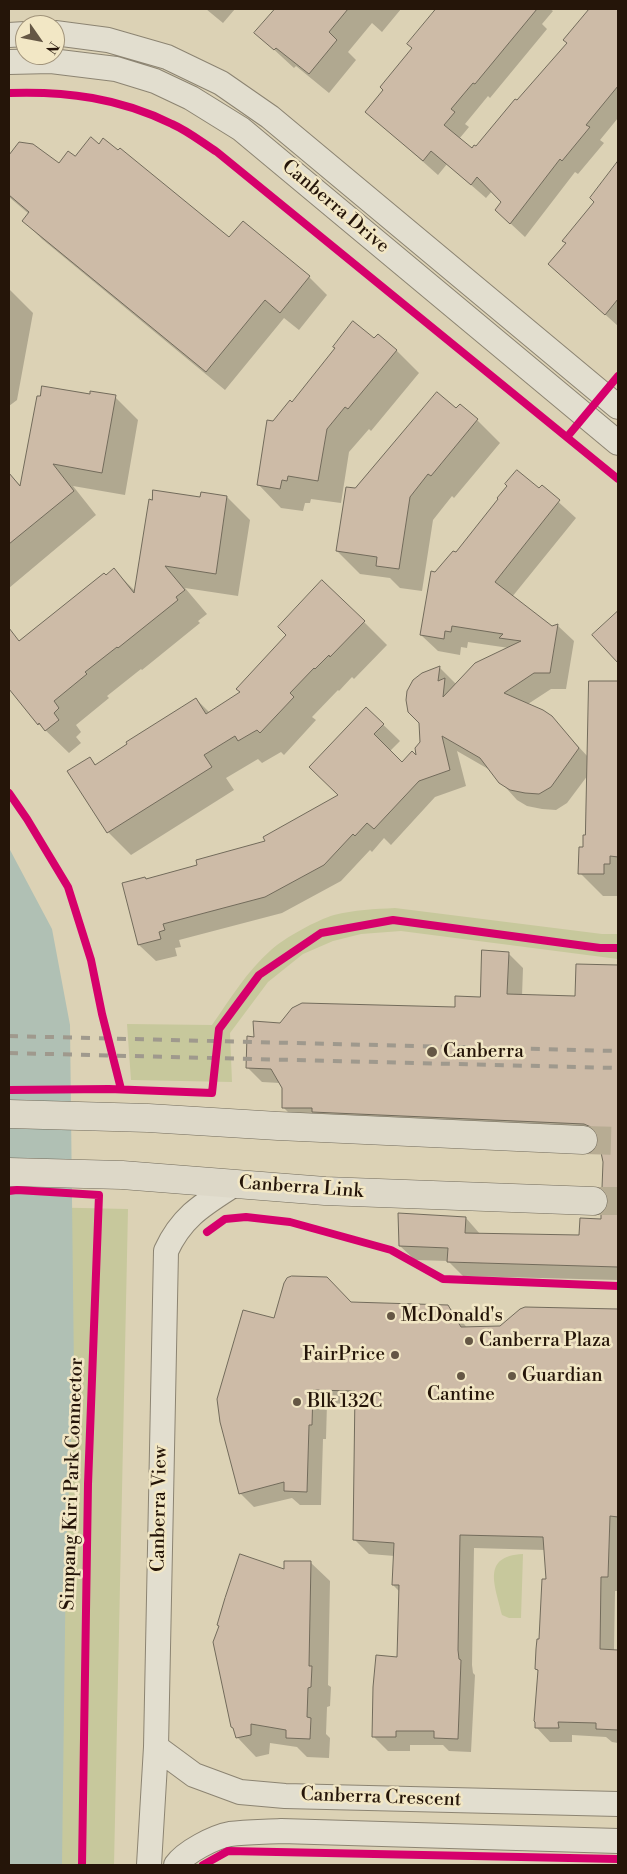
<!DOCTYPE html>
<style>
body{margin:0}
#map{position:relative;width:627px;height:1874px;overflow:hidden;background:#dcd2b5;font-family:"Libre Bodoni",serif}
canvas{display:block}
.frame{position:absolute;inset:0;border:10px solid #251509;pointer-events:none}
.north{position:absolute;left:15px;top:15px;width:50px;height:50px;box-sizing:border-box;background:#f2e7c5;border:1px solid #a0937a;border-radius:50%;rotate:123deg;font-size:14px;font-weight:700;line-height:20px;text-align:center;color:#251509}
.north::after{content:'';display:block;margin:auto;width:18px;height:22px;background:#655745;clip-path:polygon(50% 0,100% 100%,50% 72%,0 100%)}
</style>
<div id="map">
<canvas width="627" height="1874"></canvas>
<div class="frame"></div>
<div class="north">N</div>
</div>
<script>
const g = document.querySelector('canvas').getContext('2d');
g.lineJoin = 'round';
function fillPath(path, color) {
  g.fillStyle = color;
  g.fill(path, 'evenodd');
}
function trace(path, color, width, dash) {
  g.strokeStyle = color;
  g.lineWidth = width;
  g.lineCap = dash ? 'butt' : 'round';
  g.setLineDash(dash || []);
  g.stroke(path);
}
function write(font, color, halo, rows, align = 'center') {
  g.font = font + ' "Libre Bodoni",serif';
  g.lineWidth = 5;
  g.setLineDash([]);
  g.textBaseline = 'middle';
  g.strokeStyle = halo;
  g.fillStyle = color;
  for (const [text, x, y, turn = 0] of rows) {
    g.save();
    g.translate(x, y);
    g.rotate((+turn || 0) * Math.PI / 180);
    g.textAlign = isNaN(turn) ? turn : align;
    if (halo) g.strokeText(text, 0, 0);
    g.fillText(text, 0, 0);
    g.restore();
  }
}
fillPath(new Path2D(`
 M395,908L602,934H618V959L401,931L361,934L333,941L303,954L268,982L230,1033L232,1082L131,1080L127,1024L212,1025C230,999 247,971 271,950C284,938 317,920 334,915C354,910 375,909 395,908Z
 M35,1207L128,1209L114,1865H19Z
 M523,1554L521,1618H509L502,1615C496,1587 480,1556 523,1554Z`), '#c7c89c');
fillPath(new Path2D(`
 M9,848L52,929L70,1025L74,1374L66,1553L62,1865H9Z`), '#b0c0b4');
fillPath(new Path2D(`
 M206,9H235L223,23Z
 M276,9H401L382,32L372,23L348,52L356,60L329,93L296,66L294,68L256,33Z
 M437,9H550L553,11L542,24L547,29L490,98L488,96L465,124L469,127L459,139L472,150L476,148L568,43L565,40L592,9H618V118L600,140L604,143L578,174L575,172L525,237L496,210L503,202L492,191L486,198L447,164L438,175L367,112L413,49L418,32Z
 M20,143L59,164L229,239L243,222L309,277L327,295L299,330L284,318L225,390L42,239L24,221L29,214L9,197V157Z
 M618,164V326L549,264L567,244L596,202L600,185Z
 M9,289L33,313L17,400L9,406Z
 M375,340L396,350L419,373L371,431L369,429L349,452L341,503L311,499L310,503H305L303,511L281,508L258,484L274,422L293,403Z
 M91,396L115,397L138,420L125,495L73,486L96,515L9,588V474L21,486Z
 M456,409L477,420L500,443L454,498L452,496L433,520L422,591L400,588L390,578L360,574L337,551Z
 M542,487L576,518L512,597L552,628L557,625L574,641L566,689H551L528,704L551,717L589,758L591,682L618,683V896H603L580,873L587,836L588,775L567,803L556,810L542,809L527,806L517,800L490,770L457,751L466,786L435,797L391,845L384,838L372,852L370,850L341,881L282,913L179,940L181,947L175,948L177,956L156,961L139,945L146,880L199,866L267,842L340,795L366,708L400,741L390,751L402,764L418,759L422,742L423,674L440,668L457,685L509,648L468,642L467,648L461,647L460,655L438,651L421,635L435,573L456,554Z
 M227,497L250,520L238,596L185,588L207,614L198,621L200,623L142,670L141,669L107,696L109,698L76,725L81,732L76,737L81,743L69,753L39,724L9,688V642L20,643L114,570L135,591L201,499Z
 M364,622L387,645L354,679L352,677L339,691L338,690L312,717L316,720L284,755L281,752L262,763L258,759L226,778L234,790L131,855L108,832L90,758L96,765L196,699L210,713Z
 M508,953L523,968L522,996L576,998L577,965L618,966V1280L463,1276L448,1261L415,1260L400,1246L466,1218L480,1234L580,1237L602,1221L610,1202L599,1139L328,1126L298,1122L283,1107V1088L280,1083L262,1082L247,1067L255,1038L281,1024L456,1008L481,999Z
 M351,1303L448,1306L462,1321L467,1328H500L525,1309L618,1310V1591H615L614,1651H618V1743L612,1742L606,1737L572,1735V1742H550L536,1727L539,1672L536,1669L548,1580L545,1550L474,1548L472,1665L473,1673L475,1675L471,1752L449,1751L443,1745H410V1751H388L374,1737L398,1658L400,1592L393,1585L395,1556L369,1554L355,1540L356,1404L327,1403L326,1439H323L321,1505H300L292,1498L254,1507L240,1493L275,1320Z
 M310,1562L330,1581L328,1685L331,1687L330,1706L327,1707L326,1734L330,1738L329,1758L307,1757L297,1747L270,1743L269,1754L256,1757L237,1737L285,1571Z`), '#0003');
const building = new Path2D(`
 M275,9H348L329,32L337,40L309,74L276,48L274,50L254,33Z
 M436,9H537L475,84L473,83L451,109L455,112L444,125L472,148L474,145L476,146L515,99L517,100L567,43L563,40L589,9H618V86L586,125L590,127L562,161L560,159L510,224L495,210L501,202L477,177L471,185L431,151L423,161L365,112L383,90L380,87L412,48L407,44Z
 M91,137L99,144L103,138L118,150L120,148L229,237L243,221L310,276L280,313L265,300L206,372L22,221L29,212L9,195V155L19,142L33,144L59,163L68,151L75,156Z
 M618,161V299L605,315L548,264L566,243L562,241L594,202L590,198Z
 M353,321L374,338L378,334L397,350L348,409L345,407L327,429L318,481L288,476L287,481L282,480L280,489L257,485L267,420L273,421L290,400L292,402L335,348L333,347Z
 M42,386L90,394V391L116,395L102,473L53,464L74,491L9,544V473L20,486L37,396H40Z
 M437,392L456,408L460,404L478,419L431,476L428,474L410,497L399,569L376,566L377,557L336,551L346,487L355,488Z
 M517,470L539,488L542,485L560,500L495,582L552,626L558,624L550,673H534L504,693L543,710L552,716L579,748L551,787L539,794L525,793L510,790L499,783L480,758L442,736L450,770L419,781L374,829L367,823L355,836L353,834L324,865L265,897L163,924L165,930L159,932L161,939L138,945L122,883L145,877L146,879L197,865L196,860L265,841L263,837L338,795L309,767L366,707L384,724L374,734L402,762L412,751L416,755L415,748L420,742L419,723L408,712L406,700L407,691L413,680L422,673L440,666L438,681L445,678L443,697L475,663L521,641L499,638L503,634L452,626L451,632L445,631L444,639L420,635L431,571L435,572L453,551L456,552L498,499L497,498L507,486L505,484Z
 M153,490L200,497L201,492L227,496L216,574L165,566L185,590L176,597L178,600L118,648L117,647L85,672L87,674L54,701L59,708L54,713L59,720L45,731L39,723L38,725L9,689V628L19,641L104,573L106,575L114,568L134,593L149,499L152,500Z
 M322,580L365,621L330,657L329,655L315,669L314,668L290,693L294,697L260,733L257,730L238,741L235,736L204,755L212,767L107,833L67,771L90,757L95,765L127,744L126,742L196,698L206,714L240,692L236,689L286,635L278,627Z
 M618,611V663L592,635Z
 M589,681H618V857L610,856V864H604V874H578L579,847H583V835H585Z
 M482,950L509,952L507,994L575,996L576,964L618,965V1267L447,1262L448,1248L399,1246L398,1213L466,1217L465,1233L579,1235L580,1218L601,1219V1214L606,1209L609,1202L607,1194L602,1188L603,1162L597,1133L591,1127L584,1124L312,1112V1108H282V1088L271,1069L246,1068L247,1036L254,1037L253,1021L280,1023L292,1008L302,1003L455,1007V996L480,997Z
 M292,1276L327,1277L351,1302L448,1305L461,1327L500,1326L520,1309L525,1307L618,1309V1517L610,1516L608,1577H601L600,1649L618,1650V1730L596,1729V1723L558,1722L559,1728H535V1722L534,1721L538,1670L535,1669L536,1649L537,1639H539L542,1579H546L543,1537L460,1535L458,1650L459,1659L461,1660L458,1739L434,1738V1731H396V1737H372L373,1687L376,1655L397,1657L399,1585H392L394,1543L353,1540L355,1391L313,1390L312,1425H309L307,1492L284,1491V1482L239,1494L220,1422L217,1399L243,1310L274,1318L284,1283L287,1278Z
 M240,1554L284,1569V1561H311L309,1666H312L311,1687L308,1688L307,1717L311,1718L310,1739L286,1738V1730L251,1724V1735L236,1738L233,1728L231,1727L213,1642L219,1626L217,1625L225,1598Z`);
fillPath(building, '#cdbba7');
trace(building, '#726b5b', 1);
trace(new Path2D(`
 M583,1140L618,1141
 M593,1201H618`), '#b7ac93', 28, [28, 14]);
const minor = new Path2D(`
 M55,33L108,40L167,57L221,83L270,117L618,407
 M9,35L25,34
 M9,62L51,61L116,69L155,81L191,98L241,129L618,443
 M156,1747L194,1775L240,1792L285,1796L618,1804
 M149,1865L156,1747L166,1251C182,1216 204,1204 235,1184
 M176,1865C185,1852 214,1837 230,1834C246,1832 264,1832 281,1831L618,1841`);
const major = new Path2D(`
 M9,1114L148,1118L278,1126L583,1140
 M9,1172L122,1175L325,1191L593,1201`);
trace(minor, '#8c8472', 26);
trace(major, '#726b5b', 29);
trace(minor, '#e2decf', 24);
trace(major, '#ddd8c8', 28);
trace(new Path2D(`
 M9,1036L618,1051
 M9,1053L618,1068`), '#9f998d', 4, [9, 9]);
trace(new Path2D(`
 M9,93C66,91 120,98 172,124C188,131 203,143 217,152L618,479
 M567,437L618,376
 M9,793L27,819L68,887L91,960L102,1014L121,1089
 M9,1090L109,1089L212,1093L219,1029L259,975L321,933L393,920L600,948H618
 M9,1191L17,1190L99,1195L88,1484L82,1865
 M207,1232L225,1219L246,1217L290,1222L391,1250L443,1279L618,1286
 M203,1865L228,1851L618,1859`), '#d6006c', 8);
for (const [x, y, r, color] of [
 [432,1052,6,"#655745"],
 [391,1316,5,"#655745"],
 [469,1341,5,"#655745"],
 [395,1355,5,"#655745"],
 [461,1376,5,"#655745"],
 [512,1376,5,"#655745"],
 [297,1402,5,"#655745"]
]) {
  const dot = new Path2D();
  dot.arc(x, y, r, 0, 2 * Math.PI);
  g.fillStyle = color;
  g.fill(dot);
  trace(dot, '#f2e7c5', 2);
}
write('19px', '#251509', '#f2e7c5', [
 ["Canberra Drive",335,207,40],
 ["Canberra Link",301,1188,4],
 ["Simpang Kiri Park Connector",73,1484,-88],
 ["Canberra View",160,1509,-89],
 ["Canberra Crescent",381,1798,2]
]);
write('19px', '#251509', '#f2e7c5', [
 ["Canberra",443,1052],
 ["McDonald's",401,1316],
 ["Canberra Plaza",479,1341],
 ["FairPrice",385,1355,"right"],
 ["Guardian",522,1376],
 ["Cantine",461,1395,"center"],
 ["Blk 132C",307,1402]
], 'left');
</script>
